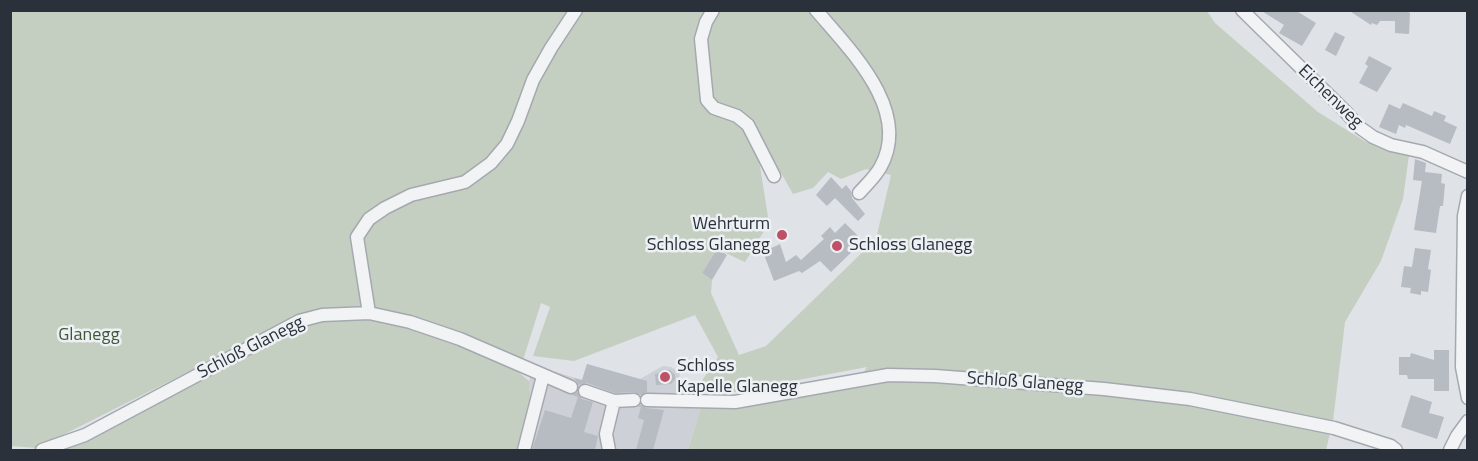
<!DOCTYPE html>
<meta charset="utf-8">
<style>
body{margin:0}
#map{position:relative;width:1478px;height:461px;overflow:hidden;background:#dfe2e6;font-family:"Titillium Web",sans-serif}
canvas{display:block}
.frame{position:absolute;inset:0;border:12px solid #2a313b;pointer-events:none}
</style>
<div id="map">
<canvas width="1478" height="461"></canvas>
<div class="frame"></div>
</div>
<script>
const g = document.querySelector('canvas').getContext('2d');
g.lineJoin = 'round';
function fillPath(path, color) {
  g.fillStyle = color;
  g.fill(path, 'evenodd');
}
function trace(path, color, width, dash) {
  g.strokeStyle = color;
  g.lineWidth = width;
  g.lineCap = dash ? 'butt' : 'round';
  g.setLineDash(dash || []);
  g.stroke(path);
}
function write(font, color, halo, rows, align = 'center') {
  g.font = font + ' "Titillium Web",sans-serif';
  g.lineWidth = 5;
  g.setLineDash([]);
  g.textBaseline = 'middle';
  g.strokeStyle = halo;
  g.fillStyle = color;
  for (const [text, x, y, turn = 0] of rows) {
    g.save();
    g.translate(x, y);
    g.rotate((+turn || 0) * Math.PI / 180);
    g.textAlign = isNaN(turn) ? turn : align;
    if (halo) g.strokeText(text, 0, 0);
    g.fillText(text, 0, 0);
    g.restore();
  }
}
fillPath(new Path2D(`
 M587,364L640,379L663,366L671,367L680,373L677,395H703L701,407L688,450H519L531,407L529,381L533,365L582,380Z`), '#cdd1d7');
fillPath(new Path2D(`
 M10,11H1207L1215,23L1318,112L1366,142L1409,155L1403,199L1381,261L1345,322L1333,421L1326,450H688L701,407H735L855,387L867,367L729,393L695,391L718,357L695,315L574,361L533,356L550,307L541,303L523,360L483,342L420,320L297,317L37,448L11,446ZM768,150L793,194L813,188L828,172L841,179L866,169L891,175L876,239L766,346L739,355L711,293L712,280L702,273L717,249L745,262L769,223L759,160Z
 M331,319L376,320L421,331L506,362L529,381L531,407L519,450H59L298,326Z`), '#c5cfc1');
fillPath(new Path2D(`
 M1260,10H1295L1316,23L1302,46L1279,33L1284,25Z
 M1348,10H1406L1410,13L1409,34L1395,33V21H1380L1377,25L1372,23L1371,25Z
 M1335,32L1345,37L1336,56L1325,50Z
 M1369,56L1392,68L1377,92L1359,83L1368,66L1365,64Z
 M1403,103L1432,116L1434,111L1446,116L1444,121L1457,127L1450,144L1406,125L1405,128L1399,125L1396,134L1379,127L1389,104L1400,109Z
 M1415,159L1426,163L1425,172L1442,174L1441,183L1445,184L1443,206H1440L1436,233L1414,230L1422,181L1413,180Z
 M831,177L842,189L846,185L851,191L852,198L865,214L858,221L835,198L827,206L816,195Z
 M845,223L863,241L831,272L820,261L802,273L799,271L774,281L763,252L780,244L786,262L796,255L801,260L824,239L821,236L830,227L835,233Z
 M1415,248L1431,250L1428,269L1431,270L1428,292L1421,291V295L1410,293L1411,288L1401,287L1404,266L1412,267Z
 M717,249L727,255L712,280L702,273Z
 M1434,350H1449V391H1434V379H1408L1407,375H1399V357H1410L1411,353L1434,360Z
 M587,364L647,381V392L641,395L634,392L615,393L587,383L579,385L574,378L582,380Z
 M670,370L675,375V379L671,384L656,385L655,374L661,373L660,371Z
 M577,392L582,399L593,402L584,432L598,436L595,450H532L545,410L571,418L578,397L572,395Z
 M1411,395L1432,402L1429,413L1444,417L1437,439L1401,427Z
 M640,405L646,408L664,410L653,450H636L644,420L638,418L641,407H638Z`), '#b7bbc2');
const minor = new Path2D(`
 M713,10L706,22L701,39L707,100L714,108L737,116L748,125L774,176
 M816,10C850,50 913,111 880,168C874,178 866,185 859,193
 M1242,10L1345,111L1359,127L1373,137L1391,145L1423,152L1468,172
 M1468,196L1464,216L1462,367L1468,398
 M369,313L357,237L369,219L385,208L411,195L465,182L491,163L507,144L518,121L533,80L551,48L576,10
 M585,391L614,401L634,400
 M647,400L735,402L888,375L935,376L1104,389L1190,399L1334,428L1391,446L1396,450
 M42,450L85,435L299,321L322,315L369,313L410,322L460,339L571,387
 M524,450L543,376
 M609,450L606,434L614,401
 M1450,450L1457,436L1468,421`);
trace(minor, '#a5a9af', 15);
trace(minor, '#f1f3f5', 12);
for (const [x, y, r, color] of [
 [782,235,6,"#be5165"],
 [837,246,6,"#be5165"],
 [665,377,6,"#be5165"]
]) {
  const dot = new Path2D();
  dot.arc(x, y, r, 0, 2 * Math.PI);
  g.fillStyle = color;
  g.fill(dot);
  trace(dot, '#eef1f4', 2);
}
write('18px', '#2a313b', '#eef1f4', [
 ["Eichenweg",1330,97,44],
 ["Schloß Glanegg",251,348,-27],
 ["Schloß Glanegg",1025,383,4]
]);
write('18px', '#2a313b', '#eef1f4', [
 ["Wehrturm",770,225,"right"],
 ["Schloss Glanegg",770,246,"right"],
 ["Schloss Glanegg",849,246],
 ["Schloss",677,367],
 ["Kapelle Glanegg",677,388]
], 'left');
write('18px', '#3f5639', '#eef1f4', [
 ["Glanegg",89,336]
]);
</script>
